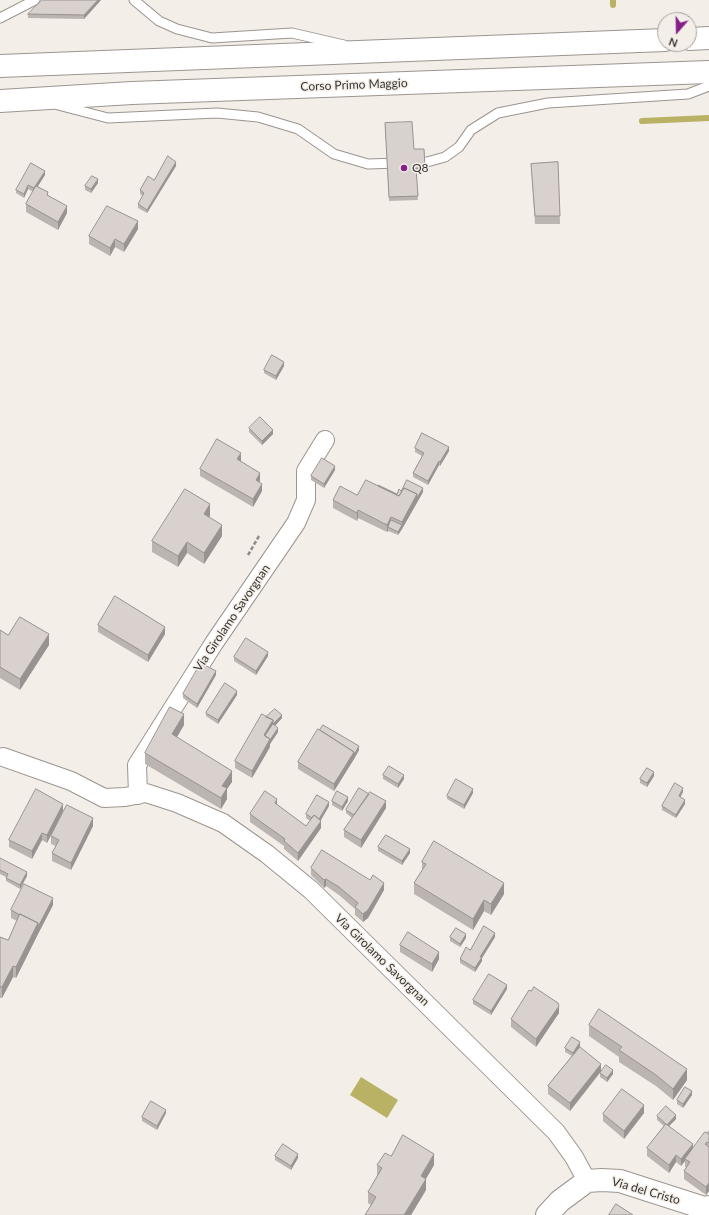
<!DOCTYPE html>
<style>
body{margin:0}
#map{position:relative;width:709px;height:1215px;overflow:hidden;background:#f4eee8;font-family:Lato,sans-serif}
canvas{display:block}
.north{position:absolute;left:657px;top:12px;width:40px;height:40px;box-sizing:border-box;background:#f4eee8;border:1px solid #a8a39f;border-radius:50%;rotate:200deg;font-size:11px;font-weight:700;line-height:16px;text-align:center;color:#353331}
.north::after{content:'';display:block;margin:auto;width:14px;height:18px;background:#862088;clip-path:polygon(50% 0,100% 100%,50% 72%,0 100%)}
</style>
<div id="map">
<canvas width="709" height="1215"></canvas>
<div class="north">N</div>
</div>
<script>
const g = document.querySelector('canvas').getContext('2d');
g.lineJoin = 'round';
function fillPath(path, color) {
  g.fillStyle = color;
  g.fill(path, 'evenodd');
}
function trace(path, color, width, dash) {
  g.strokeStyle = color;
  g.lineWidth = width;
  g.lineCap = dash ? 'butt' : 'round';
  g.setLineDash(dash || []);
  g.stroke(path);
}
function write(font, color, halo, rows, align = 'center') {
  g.font = font + ' Lato,sans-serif';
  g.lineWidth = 3;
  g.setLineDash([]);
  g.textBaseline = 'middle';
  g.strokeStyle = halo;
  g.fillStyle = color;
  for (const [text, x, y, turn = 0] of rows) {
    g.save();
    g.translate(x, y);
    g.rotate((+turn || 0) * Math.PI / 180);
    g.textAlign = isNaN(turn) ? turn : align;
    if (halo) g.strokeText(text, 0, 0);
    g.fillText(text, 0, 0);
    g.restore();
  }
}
fillPath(new Path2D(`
 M361,1077L398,1100L387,1118L350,1095Z`), '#b9b164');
trace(new Path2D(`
 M613,0V5
 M642,121L709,118`), '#b9b164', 6);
const service = new Path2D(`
 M134,0L159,21L177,29L212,38L292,33L344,45
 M0,18L35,0
 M58,105L108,118L217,113L258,117L298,129L334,154L368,164L398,163
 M413,163L427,162L445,157L459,147L471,130L498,113L548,103L688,94L709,86`);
const minor = new Path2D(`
 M3,757L71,781L104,798L125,797L146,793L177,803L223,823L267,854L311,890L556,1132L574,1157L587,1181
 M138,795L137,765L214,643L296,523L306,500V471L325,440`);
const tertiary = new Path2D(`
 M547,1215L560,1201L587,1181L602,1180L620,1181L704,1208L709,1207`);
const trunk = new Path2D(`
 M689,39L709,38
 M0,66L665,40
 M0,101L132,93L709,72`);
trace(service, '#9b9590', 11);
trace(minor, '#9b9590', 20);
trace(tertiary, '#9b9590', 24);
trace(trunk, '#9b9590', 24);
trace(new Path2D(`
 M248,555L259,536`), '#908c88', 2.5, [4, 2]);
trace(service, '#fff', 9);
trace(minor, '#fff', 18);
trace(tertiary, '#fff', 22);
trace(trunk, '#fff', 22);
fillPath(new Path2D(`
 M101,0L84,19L28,18V14Z
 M385,123L414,149H424L425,172H416L418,200L389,201Z
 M558,162L560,224H535L531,164Z
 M176,166L147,213L138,208V204L143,196L140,194V190L154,180Z
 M45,175L38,186L48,195L67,213L58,230L26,212V204L33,192L28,189L24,198L16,193V190Z
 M98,183L91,193L85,190V186Z
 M138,229L124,252L115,247L110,256L89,244V236Z
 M284,366L276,380L264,373V370Z
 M249,428L273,434L262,445L249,432Z
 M415,448L449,451L440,466L439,465L428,485L413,477V473L422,456L415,452Z
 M240,461L260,481L259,482L262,491L253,507L200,476V469L241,461Z
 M335,470L324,488L311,480V476Z
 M378,486L397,494L401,491L423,492L402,529L398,535L388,531L387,532L358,518L357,521L333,508V500L357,495Z
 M210,516L209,517L222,536L204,564L187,553L178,567L152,552V541Z
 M98,625L165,634L148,662L98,632Z
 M0,630L8,635L49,645L20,690L0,678Z
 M268,656L256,675L234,661V657Z
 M216,675L197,708L183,698V694Z
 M237,695L218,724L206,716V713Z
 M266,717L282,718L275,726L278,732L270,744V747L252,778L235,768V761Z
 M184,725L177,737L232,782L227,789V799L221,809L145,764V753Z
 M359,750L354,759L334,791L298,769V762Z
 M383,775L404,779L398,788L383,779Z
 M654,776L647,787L640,783V779Z
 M683,792L680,797L685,804L676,818L662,810V806Z
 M473,793L464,809L447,799V796Z
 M332,801H348L342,811L332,805Z
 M277,805L306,826L310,821L306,818V814L329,806L321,820V828L298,861L284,849V846L250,822V814Z
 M386,808L361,848L344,837V830L352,818L346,813V810Z
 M63,811L47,843L42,840L32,859L9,847V840Z
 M93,826L71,870L52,861V853L56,846L51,844V836Z
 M378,847L410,853L402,865L378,851Z
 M0,858L27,876L20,889L6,881V877L0,874Z
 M422,862L504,894L491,915L484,911L473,930L414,894V883L422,870Z
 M311,868L384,890L368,918L363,922L355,915V909L339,895L326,886L324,888L311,875Z
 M53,905L38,934L16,978L13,977L2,998H0V937L8,940L17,921L11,918V910Z
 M450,937L466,938L460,947L450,941Z
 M495,937L482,958V961L475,972L460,963V959L470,950Z
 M400,945L439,959L432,972L400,952Z
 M507,989L491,1015L473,1004V1000Z
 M531,991L559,1013L536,1047L511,1027V1019Z
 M589,1025L687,1080L673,1100L656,1086L619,1062V1057L589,1036Z
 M580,1046V1047L601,1071L613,1074L607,1082L600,1077V1073L570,1111L548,1094V1086L572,1056L565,1052V1048Z
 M692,1095L683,1108L677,1104V1100Z
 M166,1113L157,1130L142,1121V1117Z
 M644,1113L624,1139L603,1121V1114Z
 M657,1116L676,1119L669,1126L693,1149L709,1130V1191L706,1195L684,1179V1171L686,1167H685V1161L681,1166L676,1162L669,1173L647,1156V1148L664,1126L657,1120Z
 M275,1156L298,1158L291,1170L275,1160Z
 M391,1156L434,1165L426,1179V1190L411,1215H365L371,1205L368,1203V1192L377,1176V1165Z`), '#bbb4b1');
fillPath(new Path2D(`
 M98,0H101L84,19V15Z
 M176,162V166L147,213V210Z
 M45,171V175L34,192V188Z
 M98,179V183L91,193V189Z
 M28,185V189L24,198V194Z
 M67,206V213L58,230V222Z
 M138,221V229L124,252V244Z
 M115,239V247L110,256V248Z
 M284,362V366L276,380V376Z
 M273,430V434L262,445V441Z
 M449,447V451L440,466V462Z
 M241,453V461L237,467V459Z
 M439,461V465L428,485V481Z
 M335,466V470L324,488V484Z
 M260,473V481L256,487V480Z
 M262,484V491L253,507V499Z
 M423,488V492L402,529L398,535V532L402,525V522L417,494Z
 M210,504V516L204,525V514Z
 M358,510V518L357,521V513Z
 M391,517V524L388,527V531L387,532V525Z
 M222,525V536L204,564V553Z
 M187,542V553L178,567V556Z
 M165,627V634L148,662V655Z
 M49,634V645L20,690V679Z
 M268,652V656L256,675V671Z
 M216,671V675L197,708V704Z
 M237,691V695L218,724V720Z
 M184,714V725L172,745V734Z
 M282,715V718L273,728L265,740L264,735L273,720Z
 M278,728V732L270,744V747L252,778V771L270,739Z
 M359,746V750L354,759L334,791V784L354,752Z
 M232,771V782L227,789V799L221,809V798L222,786Z
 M654,772V776L647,787V783Z
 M404,775V779L398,788V784Z
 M683,788V792L679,800V796Z
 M473,789V793L464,809V805Z
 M348,797V801L342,811V807Z
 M277,799V807L275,803Z
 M685,800V804L676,818V815Z
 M386,801V808L361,848V840Z
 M329,802V806L318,825V822Z
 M63,804V811L47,843V835Z
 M93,818V826L71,870V863Z
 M321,821V828L298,861V853Z
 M42,833V840L32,859V851Z
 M410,849V853L402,865V861Z
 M27,872V876L20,889V885Z
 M326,879V886L324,888V880Z
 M384,883V890L368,918L363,922V914Z
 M504,883V894L491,915V904Z
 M53,898V905L38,934V927Z
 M484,900V911L473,930V919Z
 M38,923V934L16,978V967Z
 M495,933V937L482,958V961L475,972V968L480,957Z
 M466,934V938L460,947V944Z
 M439,952V959L432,972V964Z
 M13,966V977L2,998V987Z
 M507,985V989L491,1015V1011Z
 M559,1006V1013L536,1047V1039Z
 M580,1042V1046L573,1057V1053Z
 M601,1064V1071L570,1111V1103Z
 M687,1069V1080L673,1100V1089Z
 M613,1070V1074L607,1082V1078Z
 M692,1091V1095L683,1108V1104Z
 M644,1105V1113L624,1139V1131Z
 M166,1110V1113L157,1130V1126Z
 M676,1115V1119L667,1128V1125Z
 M693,1144V1152L685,1159V1161L681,1166V1159Z
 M298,1154V1158L291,1170V1166Z
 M434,1154V1165L421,1187V1176Z
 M676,1155V1162L669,1173V1165Z
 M426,1179V1190L411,1215H404Z
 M709,1183V1191L706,1195V1187Z`), '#989290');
const building = new Path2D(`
 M42,0H98L84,15L28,14Z
 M412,122L414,149H424L425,168H416L418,196L389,197L385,123Z
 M168,156L176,162L147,210L138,204L144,193L140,190L148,176L154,180Z
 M558,162L560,216H535L531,164Z
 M31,163L45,171L34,188L28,185L24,194L16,190Z
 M92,176L98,179L91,189L85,186Z
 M36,186L48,192L47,195L67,206L58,222L26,204Z
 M107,206L138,221L124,244L115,239L110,248L89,236Z
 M272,355L284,362L276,376L264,370Z
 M260,417L273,430L262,441L249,428Z
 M422,433L449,447L440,462L439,461L428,481L413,473L424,453L415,448Z
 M217,439L241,453L237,459L260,473L256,480L262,484L253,499L200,469Z
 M322,458L335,466L324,484L311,476Z
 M366,480L399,496L404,488L417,494L402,522L391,517L387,525L358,510L357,513L333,500L340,486L357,495Z
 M407,480L423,488L417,498V494L404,488L399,496L378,486V485L397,494L399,489L401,491Z
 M185,489L210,504L204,514L222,525L204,553L187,542L178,556L152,541Z
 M391,520L402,525L398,532L388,527Z
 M115,596L165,627L148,655L98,625Z
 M20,617L49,634L20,679L0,667V630L8,635Z
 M246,638L268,652L256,671L234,657Z
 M201,663L216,671L197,704L183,694Z
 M225,683L237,691L218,720L206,713Z
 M170,707L184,714L172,734L232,771L222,786L227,788L221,798L145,753Z
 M275,709L282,715L273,724V720L266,717Z
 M262,714L273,720L264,735L270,739L252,771L235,761Z
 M273,724L278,728L270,740V739L265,736Z
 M323,725L359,746L354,755V752L320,730Z
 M318,729L354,752L334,784L298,762Z
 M389,766L404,775L398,784L383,775Z
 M647,768L654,772L647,783L640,779Z
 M456,779L473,789L464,805L447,796Z
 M675,783L683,788L679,796L685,800L676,815L662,806Z
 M359,788L369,794L354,815L346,810Z
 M36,789L63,804L47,835L42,833L32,851L9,840Z
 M265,791L277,799L275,803L306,826L314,815L321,821L298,853L284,841L285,839L250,814Z
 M337,791L348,797L342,807L332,801Z
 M370,792L386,801L361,840L344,830Z
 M317,795L329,802L319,819L314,815L312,818L306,814Z
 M67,805L93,818L71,863L52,853L59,840L51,836Z
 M386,835L410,849L402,861L378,847Z
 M434,841L504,883L491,904L484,900L473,919L414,883L426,864L422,862Z
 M322,850L370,880L373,875L384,883L368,910L363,914L355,907L358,903L339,887L326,879L324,880L311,868Z
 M0,858L27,872L20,885L6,878L8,874L0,870Z
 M24,884L53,898L38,927V923L20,914V915L11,910Z
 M20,914L38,923L16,967L13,966L2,987H0V937L8,940Z
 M484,926L495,933L480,957H482L475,968L460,959L466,947L470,950Z
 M456,928L466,934L460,944L450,937Z
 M408,932L439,952L432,964L400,945Z
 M489,974L507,985L491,1011L473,1000Z
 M534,987L558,1003L559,1006L536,1039L511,1019L529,990L531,991Z
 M599,1009L687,1069L673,1089L656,1075L619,1050L622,1047L589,1025Z
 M572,1037L580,1042L573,1053L565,1048Z
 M580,1047L601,1064L570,1103L548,1086Z
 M606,1065L613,1070L607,1078L600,1073Z
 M685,1087L692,1091L683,1104L677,1100Z
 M622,1089L644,1105L624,1131L603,1114Z
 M151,1101L166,1110L157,1126L142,1117Z
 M666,1106L676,1115L667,1125L657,1116Z
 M666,1124L693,1144L681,1159L676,1155L669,1165L647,1148Z
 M705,1132L709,1134V1143L707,1142L705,1144L709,1147V1183L706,1187L684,1171L690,1162L685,1159Z
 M403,1135L434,1154L421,1176L426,1179L404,1215H365L376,1197L368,1192L382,1168L377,1165L385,1153L391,1156Z
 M283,1144L298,1154L291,1166L275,1156Z
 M616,1204L633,1215H609Z`);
fillPath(building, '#d9d1ce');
trace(building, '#989290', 1);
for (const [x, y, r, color] of [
 [404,168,4,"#862088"]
]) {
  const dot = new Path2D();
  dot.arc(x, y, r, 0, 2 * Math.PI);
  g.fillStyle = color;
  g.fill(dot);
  trace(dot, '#f4eee8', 1.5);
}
write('12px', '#353331', '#f4eee8', [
 ["Corso Primo Maggio",354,85,-2],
 ["Via Girolamo Savorgnan",232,618,-56],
 ["Via Girolamo Savorgnan",382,960,44],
 ["Via del Cristo",646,1191,16]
]);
write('12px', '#353331', '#f4eee8', [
 ["Q8",412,168]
], 'left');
</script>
